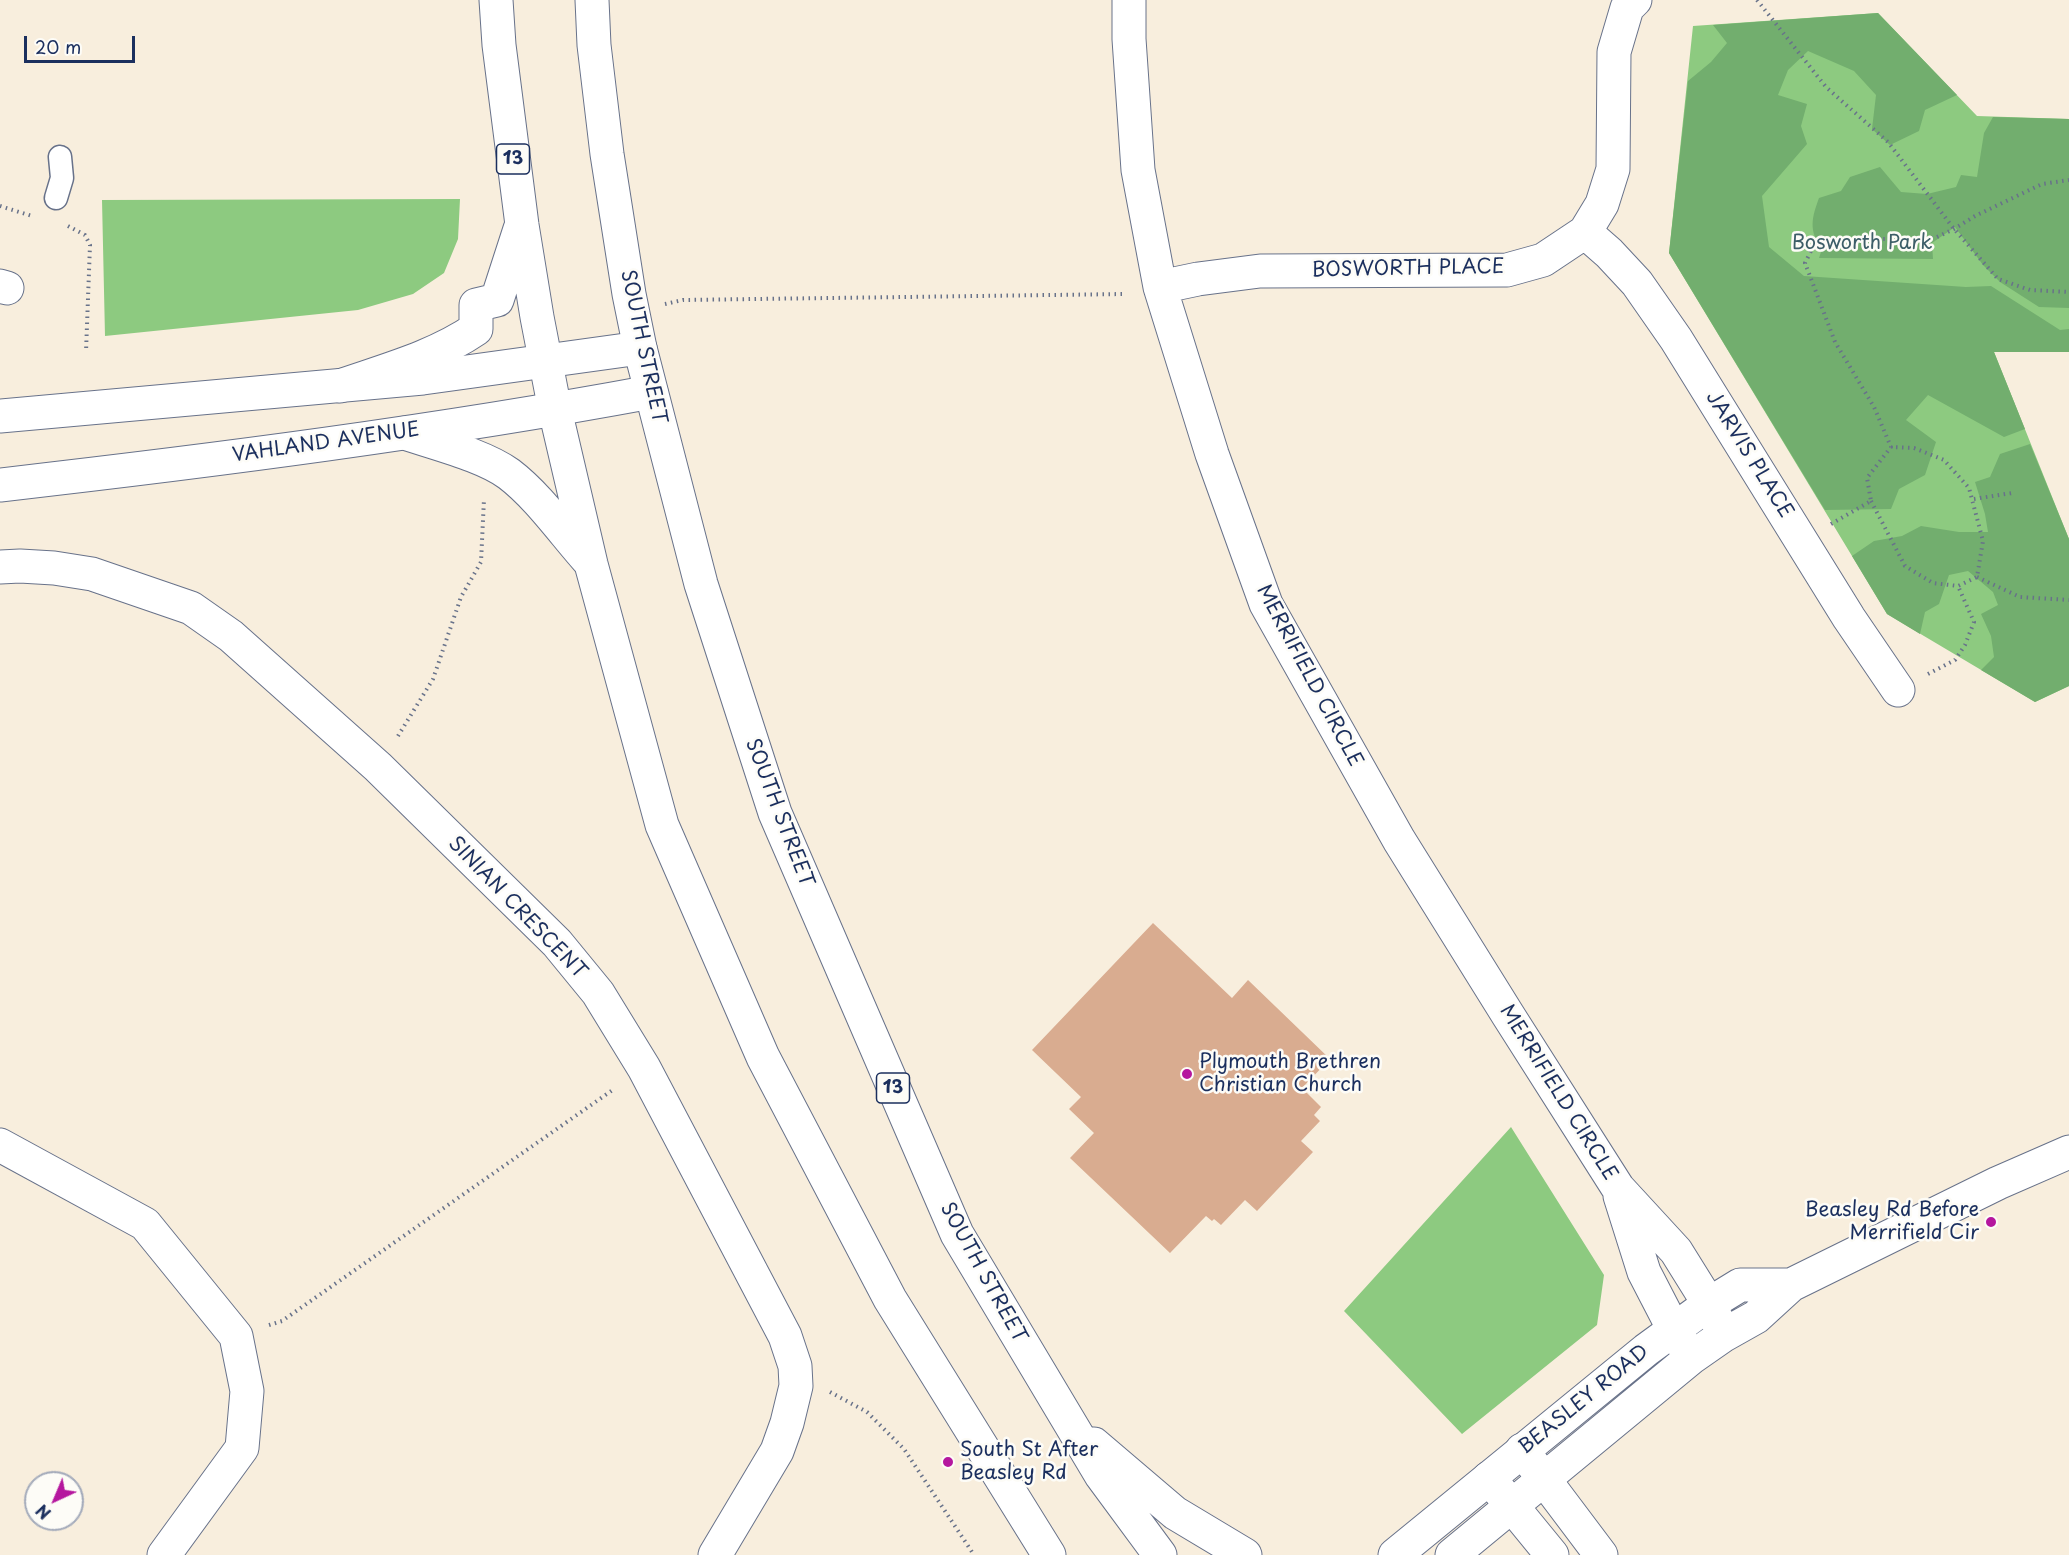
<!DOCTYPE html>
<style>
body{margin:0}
#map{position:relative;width:2069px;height:1555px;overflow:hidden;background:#f8eedd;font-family:"Playpen Sans",sans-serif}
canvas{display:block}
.north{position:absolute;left:24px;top:1471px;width:60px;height:60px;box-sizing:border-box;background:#fdfcf7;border:2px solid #a3aaba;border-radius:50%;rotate:224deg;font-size:16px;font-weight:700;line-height:24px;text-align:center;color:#1b2f5e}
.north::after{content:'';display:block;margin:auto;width:21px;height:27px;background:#b5179e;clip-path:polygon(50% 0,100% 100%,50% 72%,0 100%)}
.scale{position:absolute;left:24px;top:36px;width:111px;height:27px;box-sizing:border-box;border:3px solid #1b2f5e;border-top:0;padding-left:8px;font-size:18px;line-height:21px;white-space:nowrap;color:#1b2f5e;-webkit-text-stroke:4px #fdfcf7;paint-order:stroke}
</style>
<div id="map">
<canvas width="2069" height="1555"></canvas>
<div class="north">N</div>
<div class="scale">20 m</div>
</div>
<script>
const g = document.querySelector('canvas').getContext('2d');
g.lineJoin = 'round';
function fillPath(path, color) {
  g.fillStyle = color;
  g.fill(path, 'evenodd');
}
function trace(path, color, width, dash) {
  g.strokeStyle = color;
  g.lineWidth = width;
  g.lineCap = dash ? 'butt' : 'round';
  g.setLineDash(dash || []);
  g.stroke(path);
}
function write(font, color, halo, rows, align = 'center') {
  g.font = font + ' "Playpen Sans",sans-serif';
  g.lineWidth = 5;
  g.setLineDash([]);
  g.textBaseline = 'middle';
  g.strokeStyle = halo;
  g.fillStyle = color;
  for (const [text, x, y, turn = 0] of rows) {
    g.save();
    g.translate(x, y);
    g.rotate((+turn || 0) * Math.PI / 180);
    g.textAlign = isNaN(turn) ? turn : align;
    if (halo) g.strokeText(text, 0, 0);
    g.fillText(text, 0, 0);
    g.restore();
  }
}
fillPath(new Path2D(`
 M1878,13L1977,116L2069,119V352H1994L2069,539V686L2035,702L1887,614L1669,253L1693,26Z
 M460,199L458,239L444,273L413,294L358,310L105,336L102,200Z
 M1511,1127L1604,1275L1597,1325L1462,1434L1344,1311Z`), '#8dca80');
fillPath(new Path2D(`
 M1878,13L1957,95L1925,110L1919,131L1890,145L1872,129L1876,95L1854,71L1808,51L1788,70L1778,95L1807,104L1801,126L1807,144L1762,196L1769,247L1804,276L1966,287L1991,286L2060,330L2069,329V352H1994L2025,429L2004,437L1928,395L1906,420L1936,442L1925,475L1899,489L1891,509L1825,510L1669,253L1688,81L1711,62L1727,43L1713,25Z
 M1993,117L2069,119V308L2039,307L2000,282L1983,265L1955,227L1932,243L1933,259L1819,258L1822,249C1808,231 1812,217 1819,198L1841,191L1850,177L1880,167L1901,192L1927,194L1956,187L1961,175L1977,177L1984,133Z
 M2030,444L2069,539V686L2035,702L1981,670L1994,657L1991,636L1981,614L1998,605L1993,592L1968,571L1949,575L1939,604L1925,612L1920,634L1887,614L1852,556L1874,541L1902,536L1921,526L1959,532H1988L1985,514L1975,482L1990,477L2000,454Z`), '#72ae6e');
fillPath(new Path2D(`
 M1153,923L1232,998L1248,980L1330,1059L1302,1088L1321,1107L1314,1115L1320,1121L1301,1141L1313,1152L1257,1211L1245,1200L1221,1225L1214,1219L1212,1221L1206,1216L1170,1253L1070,1158L1094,1133L1069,1109L1081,1097L1032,1050Z`), '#d9ac90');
const lane = new Path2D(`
 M56,198L62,178L60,157`);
const street = new Path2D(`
 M1129,0V39L1138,170L1160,287L1212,454L1266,604L1399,840L1508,1015L1618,1188L1676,1251L1709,1304L1722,1330
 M1585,232L1609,253L1637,283L1676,339L1849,618L1898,690
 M0,286L7,288
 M1160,287L1198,279L1260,271L1507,270L1543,260L1585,232L1602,204L1613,169L1614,52L1627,8L1635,0
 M0,567L20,566L54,568L92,574L191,608L231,636L378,767L557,943L598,993L644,1068L785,1336L795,1366L796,1386L787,1423L777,1451L715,1555
 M0,1145L145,1224L236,1336L247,1391L242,1448L164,1555
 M1620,1196L1644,1272L1674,1330L1689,1354
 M1522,1450L1601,1555
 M1489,1478L1552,1555`);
const secondary = new Path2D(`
 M0,416L423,378L640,348
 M0,485C218,460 435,432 651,392
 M1395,1555L1646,1350L1709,1304L1740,1285H1791
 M1452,1555L1691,1358L1724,1335L1756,1317L1791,1285L1998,1183L2069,1152`);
const highway = new Path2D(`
 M496,0L499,45L522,225L537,317L555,410L591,564L662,825L763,1057L890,1299L1049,1555
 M592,0L594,45L607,154L629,294L640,348L701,584L775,813L957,1234L1101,1475L1160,1555
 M340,386C386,370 435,357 476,329V305L497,300L520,229
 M405,433C436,444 483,455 509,474C538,496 563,532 588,560
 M1094,1444L1175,1513L1245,1555`);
trace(lane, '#68728a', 25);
trace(street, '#68728a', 35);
trace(secondary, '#68728a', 35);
trace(highway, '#68728a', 35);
trace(new Path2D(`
 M1757,0L1826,87L1888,142L1954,229L1998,279L2030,290L2069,292
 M0,206L32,216
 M68,226L85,235L90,245L86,352
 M665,304L683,300L1125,294
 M1974,499L2012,493
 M1871,501L1905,566L1933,583L1958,586L1977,577L1983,541L1969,488L1944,460L1914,448L1891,447
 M1831,524L1871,501L1867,478L1891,447L1874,407L1835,342L1805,263L1813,247L1830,240L1935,238L1954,229L1975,216L2042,184L2069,180
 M1977,577L2020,597L2069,600
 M1928,674L1955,660L1965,645L1974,622L1958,586
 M398,736L433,679L461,597L481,562L484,499
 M269,1325L282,1321L614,1089
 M830,1392L867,1412L904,1449L974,1555`), '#68728a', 4, [1.5, 4.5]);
trace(lane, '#fff', 22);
trace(street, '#fff', 33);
trace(secondary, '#fff', 33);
trace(highway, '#fff', 33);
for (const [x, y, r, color] of [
 [1187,1074,6,"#b5179e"],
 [1991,1222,6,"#b5179e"],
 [948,1462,6,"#b5179e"]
]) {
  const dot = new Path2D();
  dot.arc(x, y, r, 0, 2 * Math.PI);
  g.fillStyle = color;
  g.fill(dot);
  trace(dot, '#fdfcf7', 2);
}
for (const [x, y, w] of [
 [513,159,33],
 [893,1088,33]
]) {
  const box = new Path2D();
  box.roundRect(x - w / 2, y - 15, w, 30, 4.5);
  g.fillStyle = '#fdfcf7';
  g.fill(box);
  trace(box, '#1b2f5e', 1.5);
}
write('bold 18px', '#1b2f5e', null, [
 ["13",513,159],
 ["13",893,1088]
]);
write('20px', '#3d5e68', '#fdfcf7', [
 ["Bosworth Park",1862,243]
]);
write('20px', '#1b2f5e', '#fdfcf7', [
 ["BOSWORTH PLACE",1408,269,-1],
 ["SOUTH STREET",643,347,78],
 ["VAHLAND AVENUE",326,443,-8],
 ["JARVIS PLACE",1749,455,58],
 ["MERRIFIELD CIRCLE",1309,676,62],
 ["SOUTH STREET",779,813,69],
 ["SINIAN CRESCENT",517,908,46],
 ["MERRIFIELD CIRCLE",1558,1093,58],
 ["SOUTH STREET",983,1273,61],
 ["BEASLEY ROAD",1584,1400,-39]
]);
write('20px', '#1b2f5e', '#fdfcf7', [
 ["Plymouth Brethren",1199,1062],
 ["Christian Church",1199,1085],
 ["Beasley Rd Before",1979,1210,"right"],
 ["Merrifield Cir",1979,1233,"right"],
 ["South St After",960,1450],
 ["Beasley Rd",960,1473]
], 'left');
</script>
